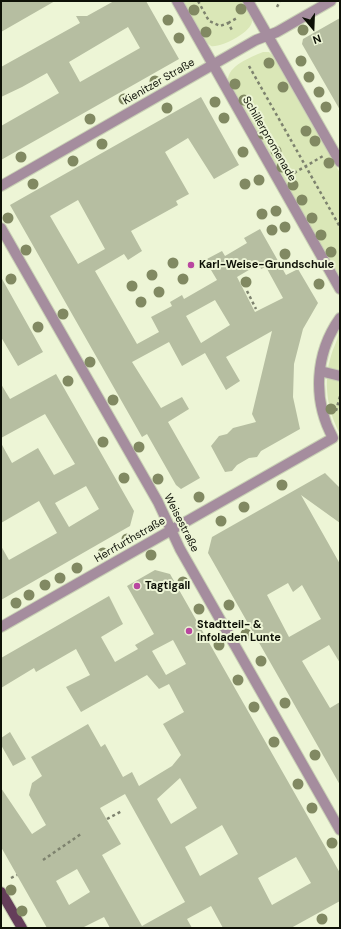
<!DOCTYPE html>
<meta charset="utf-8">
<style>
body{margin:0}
#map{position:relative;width:341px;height:929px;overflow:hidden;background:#edf5d6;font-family:"DM Sans",sans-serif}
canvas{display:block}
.frame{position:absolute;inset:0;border:2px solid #0e1107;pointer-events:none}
.north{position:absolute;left:293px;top:8px;width:40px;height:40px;-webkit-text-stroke:3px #edf5d6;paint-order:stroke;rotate:161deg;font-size:11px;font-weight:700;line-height:16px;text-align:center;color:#0e1107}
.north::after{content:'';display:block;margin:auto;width:14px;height:18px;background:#0e1107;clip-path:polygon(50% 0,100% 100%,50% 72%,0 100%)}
</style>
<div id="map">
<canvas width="341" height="929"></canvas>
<div class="frame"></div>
<div class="north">N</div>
</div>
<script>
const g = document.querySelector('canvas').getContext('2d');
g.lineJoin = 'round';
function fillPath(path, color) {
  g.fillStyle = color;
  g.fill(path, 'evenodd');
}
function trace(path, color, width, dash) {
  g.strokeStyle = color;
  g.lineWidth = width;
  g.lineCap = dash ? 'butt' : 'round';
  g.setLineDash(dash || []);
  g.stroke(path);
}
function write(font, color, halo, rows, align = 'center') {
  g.font = font + ' "DM Sans",sans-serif';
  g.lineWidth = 4;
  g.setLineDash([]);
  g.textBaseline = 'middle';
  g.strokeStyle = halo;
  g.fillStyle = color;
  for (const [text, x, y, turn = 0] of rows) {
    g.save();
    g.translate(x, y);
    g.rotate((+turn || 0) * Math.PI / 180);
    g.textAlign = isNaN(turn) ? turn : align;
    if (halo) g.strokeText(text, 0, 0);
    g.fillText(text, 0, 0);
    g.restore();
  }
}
fillPath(new Path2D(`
 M183,1H242C245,6 252,15 252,21C252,32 221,48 211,46L205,41Z
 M263,52H269L273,56L340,173V278L228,81C227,66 251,57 263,52Z
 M340,326V434C327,410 323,382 331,356C333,347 340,338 338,329Z`), '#dae7b7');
fillPath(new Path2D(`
 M1,1H55L1,32Z
 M114,1H146L179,59L1,160V126L59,93L47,73L22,87L1,97V67L80,23L76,16H87ZM128,27L140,48L80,82L69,62Z
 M340,18V110L302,44L303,39Z
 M201,97L239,165L214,179L188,138L165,152L189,194L176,201L178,205L131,231L142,251L128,260L124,254L95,271L137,344L159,332L151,317L172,306L170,302L182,295L184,299L217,280L205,260L222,251L225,256L247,243L244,238L260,229L286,275L298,269L318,303L303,329L294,364L293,397L300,429L261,451L257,457L249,458L237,465L232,471L225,472L211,446L219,436L227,434L233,428L256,422L252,414L272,331L226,357L240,381L226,390L205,353L182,366L169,342L132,362L161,408L182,397L189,409L168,422L200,478L181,489L176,485L147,434L142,437L10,205ZM78,200L105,249L78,264L50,216ZM259,264L261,269L266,267L283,298L255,312L237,277ZM215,300L230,325L201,343L186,316Z
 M1,277L43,352L18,366L1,337Z
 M56,374L134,511L130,526L1,600V546L9,560L57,533L39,501L1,523V443L12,463L38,448L54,475L75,464L45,414L1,438V384L10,399ZM86,486L99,509L69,527L55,503Z
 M325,473L340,488V523L301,495L340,564V663L329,645L302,661L330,708L340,702V785L208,553L212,537ZM288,583L293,592L302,585L321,619L289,637L267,595Z
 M155,570L170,574L340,873V901L291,928H223L211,906L187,919L192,928H110L104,917L82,928H47L1,847V788L32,834L46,825L29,795L32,783L42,776L31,757L88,724L101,747L105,744L123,777L132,772L139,786L172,766L181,755L163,724L184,712L169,684L159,689L147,675L81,712L66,687L90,675L76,649L36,672L34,668L1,688V658L109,596L123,624L101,637L115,662L138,649L135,645L154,634L127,586ZM173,640L186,664L166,675L152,651ZM180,778L197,808L171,824L157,799ZM125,794L185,902L142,926L102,855L121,844L100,808ZM222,825L238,854L200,876L185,847ZM296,857L311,883L272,905L258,878ZM77,869L90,892L69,905L56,881Z
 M10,732L26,759L13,766L1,745V738Z`), '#b6bea1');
const minor = new Path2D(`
 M177,1L340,289
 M248,1L340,162
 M1,186L256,40L277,32L331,1
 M1,228L158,502L180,549L340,830
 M320,371L340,376
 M1,627L333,438C312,400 315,353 340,318`);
const major = new Path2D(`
 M1,892L22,928`);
trace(minor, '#c9d1b5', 12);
trace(major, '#c9d1b5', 12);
trace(new Path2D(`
 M198,1L209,21L220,26L228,23L233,32
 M277,7L280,1
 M228,23L237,18
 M249,66L340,227
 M289,176L323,156
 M247,291L256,309
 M336,411L340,396
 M107,819L122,811
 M43,860L81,834
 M11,878L17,875`), '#7d826e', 2.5, [3, 3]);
trace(minor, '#a58d9e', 10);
trace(major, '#653e5a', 10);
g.fillStyle = '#818962';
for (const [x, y] of [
 [241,9],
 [194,10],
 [168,20],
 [303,30],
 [206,32],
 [179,38],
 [301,61],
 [269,63],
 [309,77],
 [155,81],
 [235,84],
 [283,87],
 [319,92],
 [124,99],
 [244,100],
 [215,102],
 [326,107],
 [167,108],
 [224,118],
 [90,119],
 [306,131],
 [263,134],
 [315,141],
 [102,144],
 [276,151],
 [243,152],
 [21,157],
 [73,161],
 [329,163],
 [282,167],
 [259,180],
 [33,184],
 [245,184],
 [293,185],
 [302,200],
 [276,211],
 [262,214],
 [8,218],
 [312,218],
 [285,227],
 [272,230],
 [321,235],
 [26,250],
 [331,252],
 [285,254],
 [173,263],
 [152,275],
 [11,279],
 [183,279],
 [246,282],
 [319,284],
 [132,286],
 [159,292],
 [141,302],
 [63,314],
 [38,327],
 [90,362],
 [68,381],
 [113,400],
 [331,409],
 [103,442],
 [139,447],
 [124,478],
 [158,479],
 [282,485],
 [199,497],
 [244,507],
 [221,521],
 [127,539],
 [103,553],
 [151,555],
 [77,568],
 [60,578],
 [183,582],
 [45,585],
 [29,595],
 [16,603],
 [229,605],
 [199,609],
 [246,634],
 [219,645],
 [261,661],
 [238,680],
 [285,703],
 [254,707],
 [274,742],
 [315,755],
 [298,784],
 [312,808],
 [332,843],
 [11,890],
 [22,911],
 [322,919]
]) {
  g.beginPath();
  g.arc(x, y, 5.5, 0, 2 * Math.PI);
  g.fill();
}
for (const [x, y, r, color] of [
 [191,265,4,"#b946a0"],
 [137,586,4,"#b946a0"],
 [189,631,4,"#b946a0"]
]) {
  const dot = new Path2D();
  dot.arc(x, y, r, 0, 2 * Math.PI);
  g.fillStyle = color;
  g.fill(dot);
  trace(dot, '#edf5d6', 1.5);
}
write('11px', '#0e1107', '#edf5d6', [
 ["Kienitzer Straße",159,82,-30],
 ["Schillerpromenade",269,139,60],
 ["Weisestraße",181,523,63],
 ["Herrfurthstraße",130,540,-30]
]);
write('bold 11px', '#0e1107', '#edf5d6', [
 ["Karl-Weise-Grundschule",199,265],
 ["Tagtigall",145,586],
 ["Stadtteil- &",197,625],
 ["Infoladen Lunte",197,638]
], 'left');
</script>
